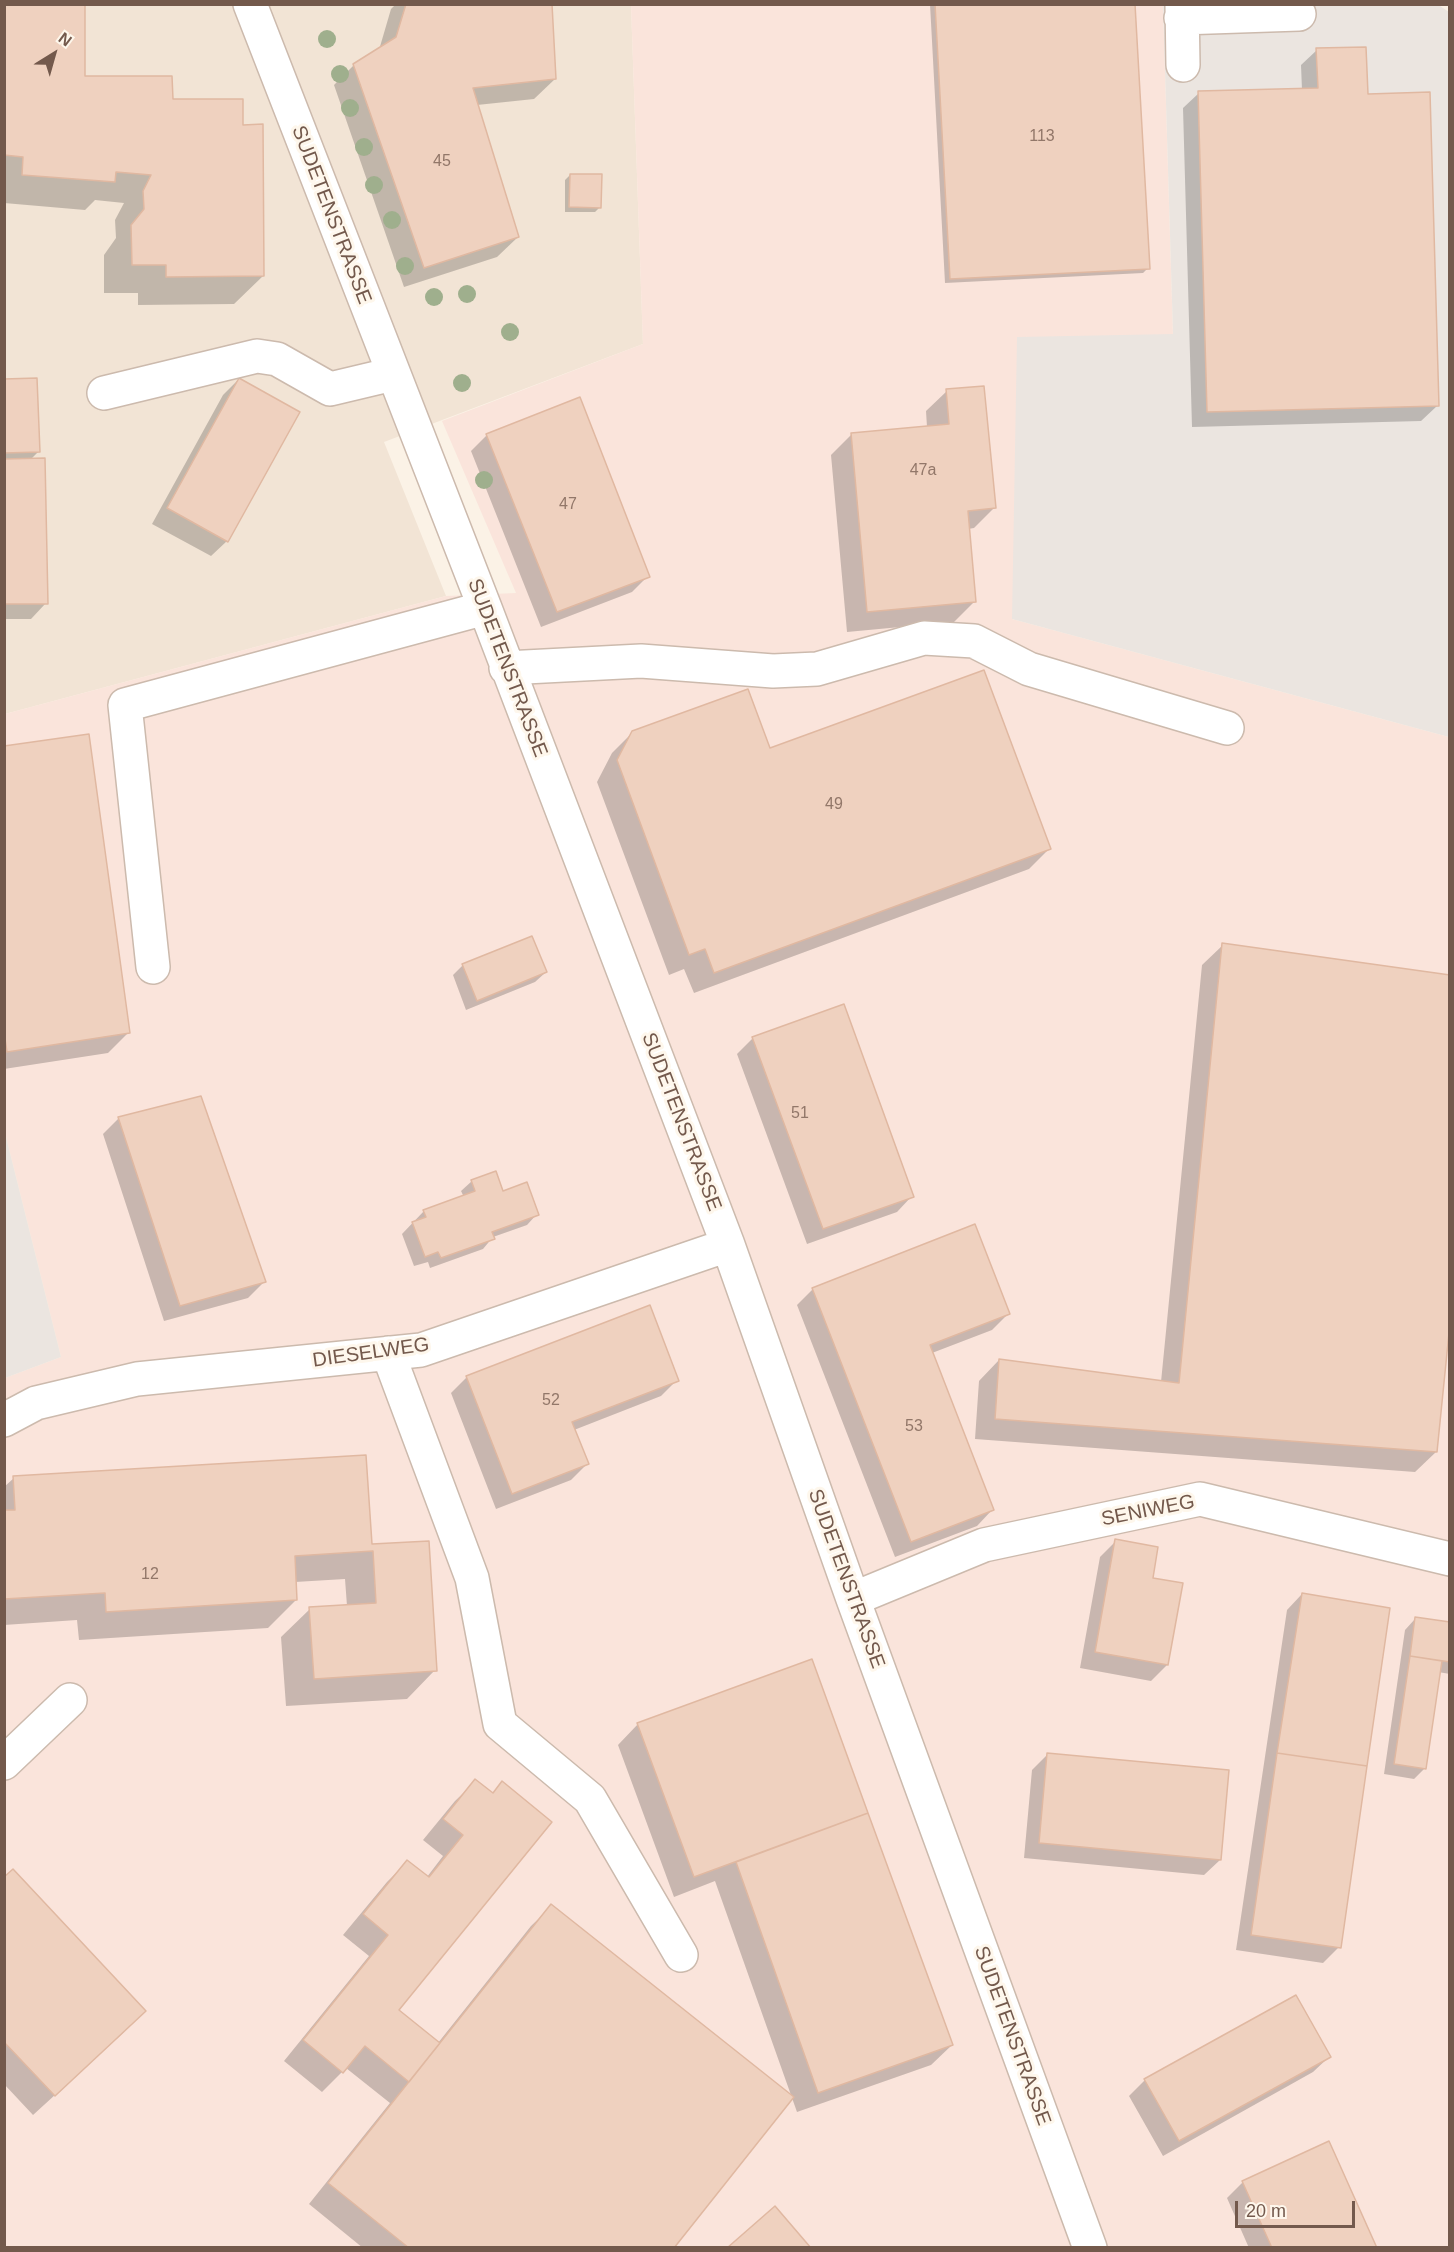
<!DOCTYPE html>
<style>
body{margin:0}
#map{position:relative;width:1454px;height:2252px;overflow:hidden;background:#fbf2e6;font-family:Helvetica,sans-serif}
canvas{display:block}
.frame{position:absolute;inset:0;border:6px solid #73594c;pointer-events:none}
.north{position:absolute;left:24px;top:24px;width:60px;height:60px;-webkit-text-stroke:4px #fef7ec;paint-order:stroke;rotate:37deg;font-size:16px;font-weight:700;line-height:24px;text-align:center;color:#73594c}
.north::after{content:'';display:block;margin:auto;width:21px;height:27px;background:#73594c;clip-path:polygon(50% 0,100% 100%,50% 72%,0 100%)}
.scale{position:absolute;left:1235px;top:2201px;width:120px;height:27px;box-sizing:border-box;border:3px solid #73594c;border-top:0;padding-left:8px;font-size:18px;line-height:21px;white-space:nowrap;color:#73594c;-webkit-text-stroke:4px #fef7ec;paint-order:stroke}
</style>
<div id="map">
<canvas width="1454" height="2252"></canvas>
<div class="frame"></div>
<div class="north">N</div>
<div class="scale">20 m</div>
</div>
<script>
const g = document.querySelector('canvas').getContext('2d');
g.lineJoin = 'round';
function fillPath(path, color) {
  g.fillStyle = color;
  g.fill(path, 'evenodd');
}
function trace(path, color, width, dash) {
  g.strokeStyle = color;
  g.lineWidth = width;
  g.lineCap = dash ? 'butt' : 'round';
  g.setLineDash(dash || []);
  g.stroke(path);
}
function write(font, color, halo, rows, align = 'center') {
  g.font = font + ' Helvetica,sans-serif';
  g.lineWidth = 6;
  g.setLineDash([]);
  g.textBaseline = 'middle';
  g.strokeStyle = halo;
  g.fillStyle = color;
  for (const [text, x, y, turn = 0] of rows) {
    g.save();
    g.translate(x, y);
    g.rotate((+turn || 0) * Math.PI / 180);
    g.textAlign = isNaN(turn) ? turn : align;
    if (halo) g.strokeText(text, 0, 0);
    g.fillText(text, 0, 0);
    g.restore();
  }
}
fillPath(new Path2D(`
 M5,5H631L643,344L384,442L446,596L5,714Z`), '#f2e4d5');
fillPath(new Path2D(`
 M631,5H1163L1173,335L1012,619L1449,737V2247L5,2248V1378L61,1357L5,1133V714L446,596L516,593L442,421L643,344Z`), '#fae4db');
fillPath(new Path2D(`
 M1437,4L1449,12V737L1012,619L1017,337L1173,334L1163,5Z
 M5,1133L61,1357L5,1378H4Z`), '#ebe5e0');
fillPath(new Path2D(`
 M4,4L83,77L171,101L242,126L263,276L234,304L138,305V293H104V255L116,238L115,220L124,203L95,200L85,210L4,203Z
 M396,4H550L555,79L534,99L477,105L518,237L497,257L404,287L334,85L354,65L379,50L391,9Z
 M930,4H1134L1148,268L1143,273L945,283Z
 M1317,50L1366,95L1437,406L1421,421L1192,427L1183,108L1199,93L1302,90L1301,65Z
 M570,175L600,207L595,212H565V180Z
 M239,379L227,541L211,556L152,524L223,395Z
 M4,381L39,451L30,460L46,603L31,619H4Z
 M947,391L994,508L974,528L968,529L975,601L954,622L847,632L831,455L852,434L927,427L926,411Z
 M487,435L648,576L632,592L541,627L471,451Z
 M633,732L769,750L1049,849L1029,869L694,993L684,969L669,975L597,782L612,753Z
 M4,748L129,1032L108,1053L4,1069Z
 M1223,945L1436,1452L1415,1472L975,1439L979,1381L999,1360L1161,1382L1202,965Z
 M463,965L546,972L535,982L466,1010L453,975Z
 M753,1038L912,1196L897,1212L807,1244L737,1054Z
 M119,1118L264,1282L248,1298L164,1321L103,1134Z
 M472,1181L503,1193L537,1214L527,1225L493,1237L483,1249L430,1268L428,1262L414,1266L402,1234L424,1211L464,1197L461,1191Z
 M813,1289L1008,1314L992,1330L932,1353L992,1510L977,1526L895,1557L797,1305Z
 M467,1377L677,1380L661,1396L574,1430L587,1464L571,1480L496,1509L451,1393Z
 M14,1478L371,1546L435,1670L407,1699L286,1706L281,1637L310,1609L347,1606L345,1579L295,1582L296,1600L268,1628L79,1640L77,1620L4,1625V1487Z
 M1116,1541L1151,1579L1167,1665L1151,1681L1080,1668L1100,1557Z
 M1302,1594L1339,1947L1323,1963L1236,1950L1287,1610Z
 M1415,1619L1450,1624V1674L1438,1672L1425,1768L1414,1779L1384,1774L1405,1630Z
 M811,1661L952,2045L931,2065L797,2112L715,1881L674,1897L618,1745L638,1724Z
 M1048,1754L1220,1860L1204,1875L1024,1858L1032,1770Z
 M476,1781L492,1794L502,1783L397,2010L438,2043L531,1926L552,1906L672,2248H363L309,2204L390,2103L346,2068L322,2092L284,2061L369,1956L343,1935L387,1882L407,1862L427,1877L443,1856L423,1840L455,1801Z
 M4,1879L124,2032L33,2115L4,2084Z
 M1329,2057L1313,2072L1163,2156L1129,2096L1145,2080Z
 M1329,2143L1376,2248H1249L1227,2198L1243,2182Z`), '#0003');
const building = new Path2D(`
 M4,4H85V76H172L173,99H243V125L263,124L264,276L166,277V265H132L131,225L144,209L143,191L151,175L116,172L115,182L22,175L23,157L4,155Z
 M406,4H552L556,79L473,88L519,237L424,268L353,64L396,37Z
 M935,4H1135L1150,269L950,279Z
 M1366,47L1368,94L1430,92L1439,406L1207,412L1198,91L1318,88L1316,48Z
 M570,174H602L601,208L569,207Z
 M37,378L40,452L4,453V379Z
 M239,378L300,412L228,542L167,508Z
 M984,386L996,508L968,511L976,602L867,612L851,433L949,424L946,389Z
 M580,397L650,577L557,612L486,434Z
 M45,458L48,604H4V459Z
 M984,670L1051,849L714,973L705,949L689,955L617,760L632,731L748,689L770,748Z
 M89,734L130,1033L7,1052L4,1032V746Z
 M532,936L547,972L477,1001L462,964Z
 M1222,943L1450,975V1323L1437,1452L995,1419L999,1359L1179,1383Z
 M844,1004L914,1197L823,1229L752,1037Z
 M201,1096L266,1282L180,1306L118,1117Z
 M496,1171L503,1191L527,1182L539,1215L492,1232L495,1239L441,1258L438,1252L425,1257L412,1222L426,1217L423,1210L475,1191L471,1180Z
 M975,1224L1010,1314L930,1345L994,1510L911,1542L812,1288Z
 M650,1305L679,1381L572,1422L589,1464L512,1494L466,1376Z
 M366,1455L372,1544L429,1541L437,1671L314,1679L309,1607L376,1603L373,1551L295,1556L297,1600L106,1612L105,1593L4,1599V1510H15L13,1476Z
 M1115,1539L1158,1547L1153,1578L1183,1583L1168,1665L1095,1652Z
 M1302,1593L1390,1608L1367,1766L1277,1753Z
 M1415,1617L1450,1622V1662L1410,1656Z
 M1410,1656L1442,1661L1426,1769L1394,1764Z
 M812,1659L868,1813L694,1877L637,1723Z
 M1047,1753L1229,1770L1221,1860L1039,1843Z
 M1277,1753L1367,1766L1341,1948L1251,1935Z
 M475,1779L493,1793L502,1781L552,1822L399,2010L440,2043L409,2082L365,2046L343,2073L303,2040L388,1935L363,1914L407,1860L429,1877L463,1835L443,1819Z
 M868,1813L953,2045L818,2093L736,1862Z
 M13,1869L146,2011L55,2096L4,2042V1877Z
 M551,1904L794,2097L674,2248H409L328,2183Z
 M1296,1995L1331,2057L1179,2141L1144,2079Z
 M1329,2141L1377,2248H1272L1242,2181Z
 M775,2206L811,2248H727Z`);
fillPath(building, '#efd1bf');
trace(building, '#e0b8a1', 1.5);
const minor = new Path2D(`
 M250,4L485,608L728,1245L853,1599L1090,2248
 M1182,4L1183,65
 M1181,18L1299,14
 M104,393L257,356L277,359L330,389L393,374
 M506,668L641,661L773,671L817,669L924,638L974,641L1029,669L1227,728
 M153,967L125,705L485,608
 M388,1353L472,1578L500,1724L590,1799L681,1955
 M4,1420L36,1403L137,1379L421,1350L728,1245
 M853,1599L984,1545L1200,1499L1450,1559
 M4,1763L70,1700`);
trace(minor, '#ccbaad', 36);
trace(minor, '#fff', 33);
g.fillStyle = '#9faf8d';
for (const [x, y] of [
 [327,39],
 [340,74],
 [350,108],
 [364,147],
 [374,185],
 [392,220],
 [405,266],
 [467,294],
 [434,297],
 [510,332],
 [462,383],
 [484,480]
]) {
  g.beginPath();
  g.arc(x, y, 9, 0, 2 * Math.PI);
  g.fill();
}
write('16px', '#927769', null, [
 ["113",1042,137],
 ["45",442,162],
 ["47a",923,471],
 ["47",568,505],
 ["49",834,805],
 ["51",800,1114],
 ["52",551,1401],
 ["53",914,1427],
 ["12",150,1575]
]);
write('20px', '#73594c', '#fef7ec', [
 ["SUDETENSTRASSE",331,215,69],
 ["SUDETENSTRASSE",507,668,69],
 ["SUDETENSTRASSE",681,1122,69],
 ["DIESELWEG",371,1353,-8],
 ["SENIWEG",1148,1511,-11],
 ["SUDETENSTRASSE",846,1579,70],
 ["SUDETENSTRASSE",1012,2036,70]
]);
</script>
